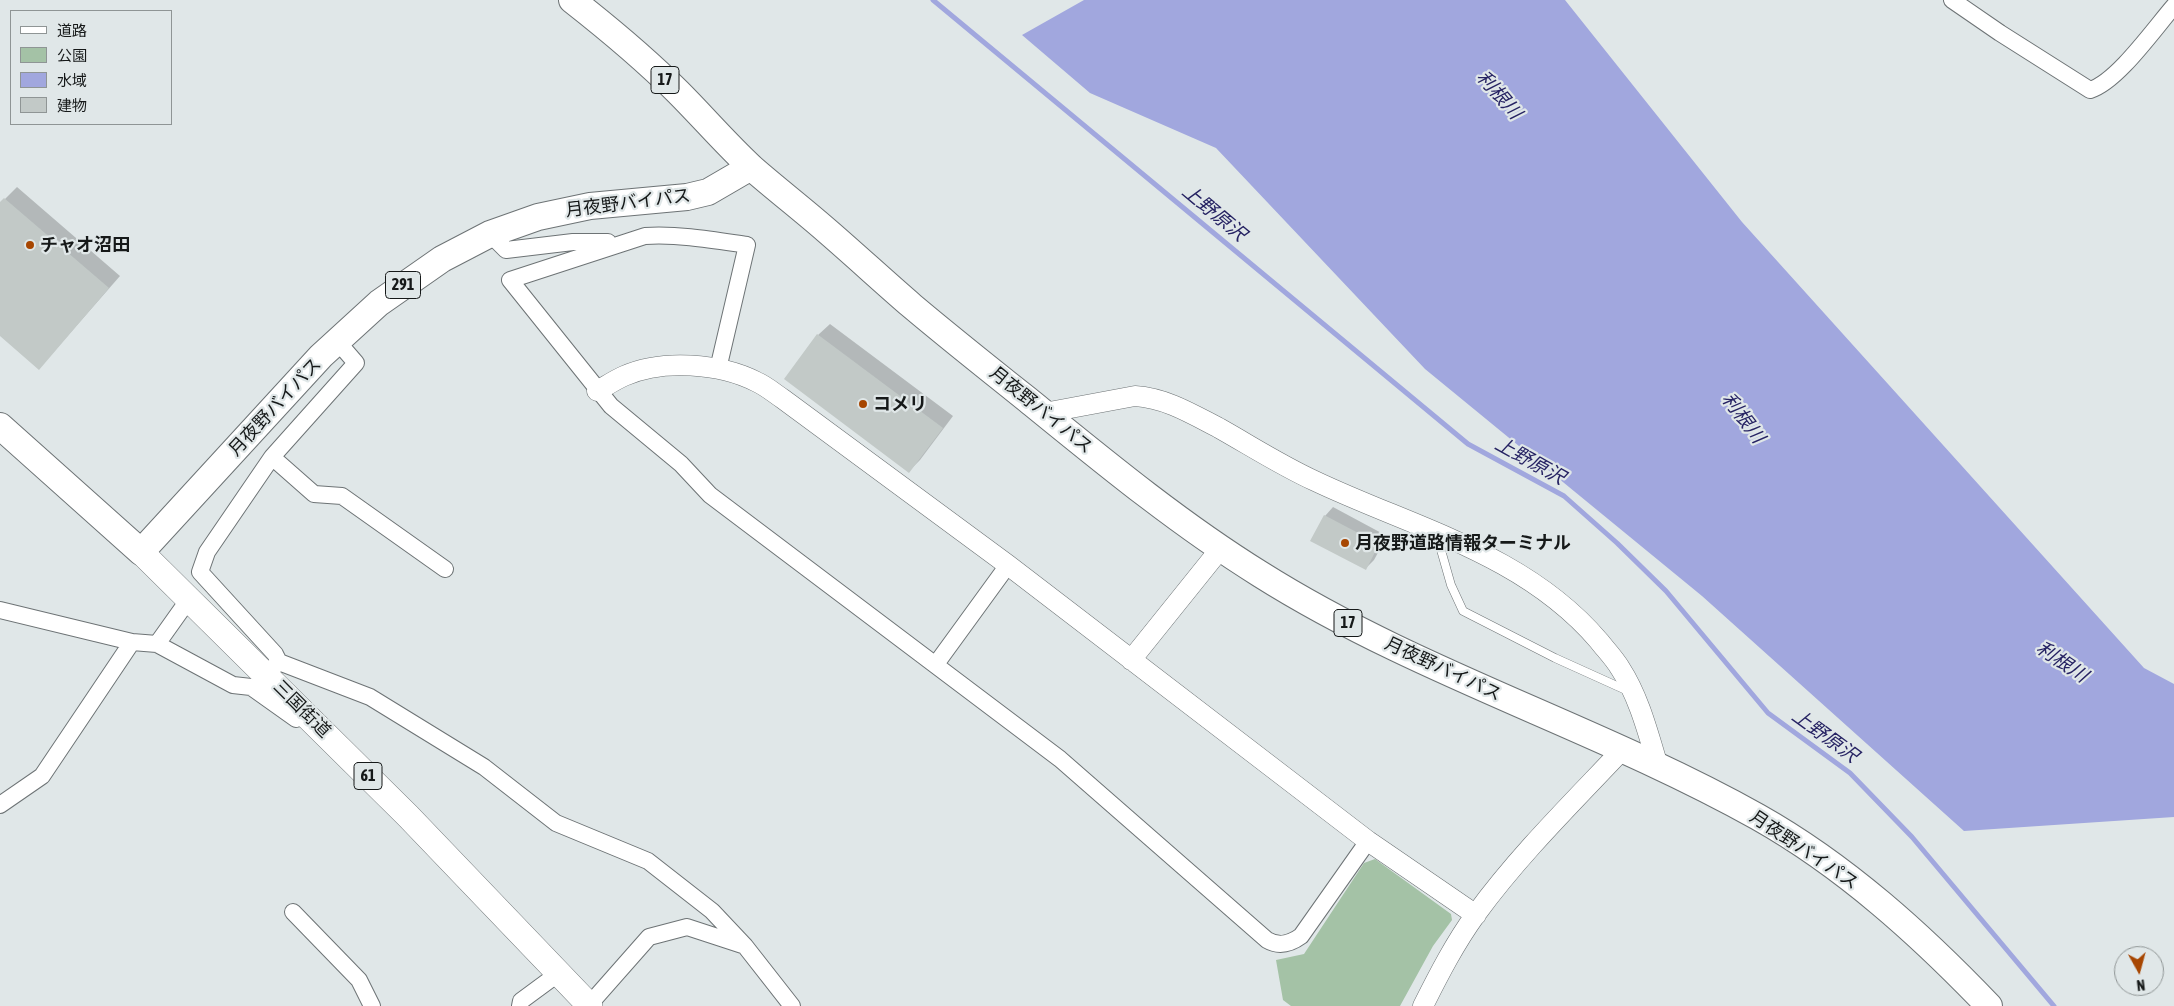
<!DOCTYPE html>
<meta charset="utf-8">
<style>
body{margin:0}
#map{position:relative;width:2174px;height:1006px;overflow:hidden;background:#e0e7e8;font-family:"Asap Condensed","Noto Sans JP",sans-serif}
canvas{display:block}
.legend{position:absolute;left:10px;top:10px;width:162px;height:115px;box-sizing:border-box;background:#e0e7e8;border:1px solid #8f9595;margin:0;padding:6px 9px;list-style:none;font-size:15px;color:#161919}
.legend li{display:flex;align-items:center;gap:10px;height:25px}
.legend b{width:25px;border:1px solid #8f9595}
.north{position:absolute;left:2114px;top:946px;width:50px;height:50px;box-sizing:border-box;background:#e0e7e8;border:1px solid #8f9595;border-radius:50%;rotate:173deg;font-size:14px;font-weight:700;line-height:20px;text-align:center;color:#161919}
.north::after{content:'';display:block;margin:auto;width:18px;height:22px;background:#a74601;clip-path:polygon(50% 0,100% 100%,50% 72%,0 100%)}
</style>
<div id="map">
<canvas width="2174" height="1006"></canvas>
<ul class="legend">
<li><b style="height:6px;background:#fff"></b>道路</li>
<li><b style="height:14px;background:#a4c2a6"></b>公園</li>
<li><b style="height:14px;background:#a1a7de"></b>水域</li>
<li><b style="height:14px;background:#c2c9c7"></b>建物</li>
</ul>
<div class="north">N</div>
</div>
<script>
const g = document.querySelector('canvas').getContext('2d');
g.lineJoin = 'round';
function fillPath(path, color) {
  g.fillStyle = color;
  g.fill(path, 'evenodd');
}
function trace(path, color, width, dash) {
  g.strokeStyle = color;
  g.lineWidth = width;
  g.lineCap = dash ? 'butt' : 'round';
  g.setLineDash(dash || []);
  g.stroke(path);
}
function write(font, color, halo, rows, align = 'center') {
  g.font = font + ' "Asap Condensed","Noto Sans JP",sans-serif';
  g.lineWidth = 4.5;
  g.setLineDash([]);
  g.textBaseline = 'middle';
  g.strokeStyle = halo;
  g.fillStyle = color;
  for (const [text, x, y, turn = 0] of rows) {
    g.save();
    g.translate(x, y);
    g.rotate((+turn || 0) * Math.PI / 180);
    g.textAlign = isNaN(turn) ? turn : align;
    if (halo) g.strokeText(text, 0, 0);
    g.fillText(text, 0, 0);
    g.restore();
  }
}
fillPath(new Path2D(`
 M1375,859L1451,914L1452,920L1433,946L1400,1006H1291L1283,1000L1276,960L1304,954L1364,863Z`), '#a4c2a6');
fillPath(new Path2D(`
 M1084,0H1565L1742,222L2144,668L2174,684V817L1964,831L1702,596L1425,369L1216,148L1090,93L1022,35Z`), '#a1a7de');
fillPath(new Path2D(`
 M17,187L120,276L50,356L0,334V204Z
 M830,324L953,416L920,460L909,471L818,335Z
 M1333,507L1387,536L1374,560L1365,569L1325,516Z`), '#0003');
trace(new Path2D(`
 M933,0L1468,444L1564,496L1617,543L1666,591L1768,713L1850,773L1912,837L2054,1006`), '#a1a7de', 5);
fillPath(new Path2D(`
 M4,198L109,288L39,370L0,336V202Z
 M817,334L943,428L909,473L784,379Z
 M1324,515L1379,544L1366,570L1310,541Z`), '#c2c9c7');
const service = new Path2D(`
 M1437,536L1451,585L1463,611L1555,658L1628,691`);
const minor = new Path2D(`
 M1952,0L2000,33L2090,90C2117,82 2154,29 2174,6
 M490,234L506,250L573,242H608
 M337,341L356,363L272,457L314,494L342,496L445,569
 M718,369L747,245C713,240 680,234 645,236L510,280L611,406L681,464L710,495L1060,759L1267,940C1279,947 1290,944 1301,936L1368,841
 M272,457L207,552L200,572L275,654L279,662
 M0,610L132,642L157,644L233,685L251,687L296,719
 M157,644L189,599
 M936,664L1008,565
 M266,674L279,662L370,697L484,767L556,823L648,861L712,911L745,946L792,1006
 M0,805L42,776L132,642
 M293,912L359,980L372,1006
 M589,1005L649,937L687,927L742,945
 M520,1006L521,1001L559,973`);
const tertiary = new Path2D(`
 M597,391C606,386 615,380 624,376C662,359 720,363 757,382C766,386 774,393 783,399L1008,565L1368,841L1476,915
 M1044,413L1135,396C1166,398 1192,414 1219,428C1251,446 1282,466 1315,481C1414,528 1525,554 1599,641C1606,650 1614,658 1620,668C1639,697 1648,733 1658,766
 M1131,660L1221,548
 M1423,1006C1439,974 1455,943 1476,914C1519,855 1572,803 1622,750`);
const primary = new Path2D(`
 M141,552L408,816L590,1006`);
const trunk = new Path2D(`
 M572,0C609,29 645,59 678,92C703,117 726,144 752,168C776,189 802,209 826,230C855,255 883,281 912,306C950,338 989,369 1028,400C1103,461 1178,523 1260,574C1417,673 1597,727 1758,817C1845,866 1921,935 1989,1006
 M0,426L141,552L321,356L379,303L442,259L490,234L538,217L590,206L687,197L708,192L751,167`);
trace(service, '#6d7375', 9);
trace(minor, '#6d7375', 18);
trace(tertiary, '#6d7375', 21);
trace(primary, '#6d7375', 26);
trace(trunk, '#6d7375', 28);
trace(service, '#fff', 8);
trace(minor, '#fff', 16);
trace(tertiary, '#fff', 20);
trace(primary, '#fff', 25);
trace(trunk, '#fff', 26);
for (const [x, y, r, color] of [
 [30,245,5,"#a74601"],
 [863,404,5,"#a74601"],
 [1345,543,5,"#a74601"]
]) {
  const dot = new Path2D();
  dot.arc(x, y, r, 0, 2 * Math.PI);
  g.fillStyle = color;
  g.fill(dot);
  trace(dot, '#e0e7e8', 2);
}
for (const [x, y, w] of [
 [665,80,28],
 [403,285,35],
 [1348,623,28],
 [368,776,28]
]) {
  const box = new Path2D();
  box.roundRect(x - w / 2, y - 13.5, w, 27, 4);
  g.fillStyle = '#e0e7e8';
  g.fill(box);
  trace(box, '#161919', 1);
}
write('bold 16px', '#161919', null, [
 ["17",665,80],
 ["291",403,285],
 ["17",1348,623],
 ["61",368,776]
]);
write('18px', '#161919', '#e0e7e8', [
 ["月夜野バイパス",628,203,-7],
 ["月夜野バイパス",275,407,-47],
 ["月夜野バイパス",1041,410,39],
 ["月夜野バイパス",1443,669,25],
 ["三国街道",302,709,45],
 ["月夜野バイパス",1804,850,34]
]);
write('bold 18px', '#161919', '#e0e7e8', [
 ["チャオ沼田",40,245],
 ["コメリ",873,404],
 ["月夜野道路情報ターミナル",1355,543]
], 'left');
write('italic 19px', '#262363', '#e0e7e8', [
 ["利根川",1499,95,49],
 ["上野原沢",1214,213,40],
 ["利根川",1743,418,53],
 ["上野原沢",1530,461,29],
 ["利根川",2062,662,34],
 ["上野原沢",1825,736,36]
]);
</script>
